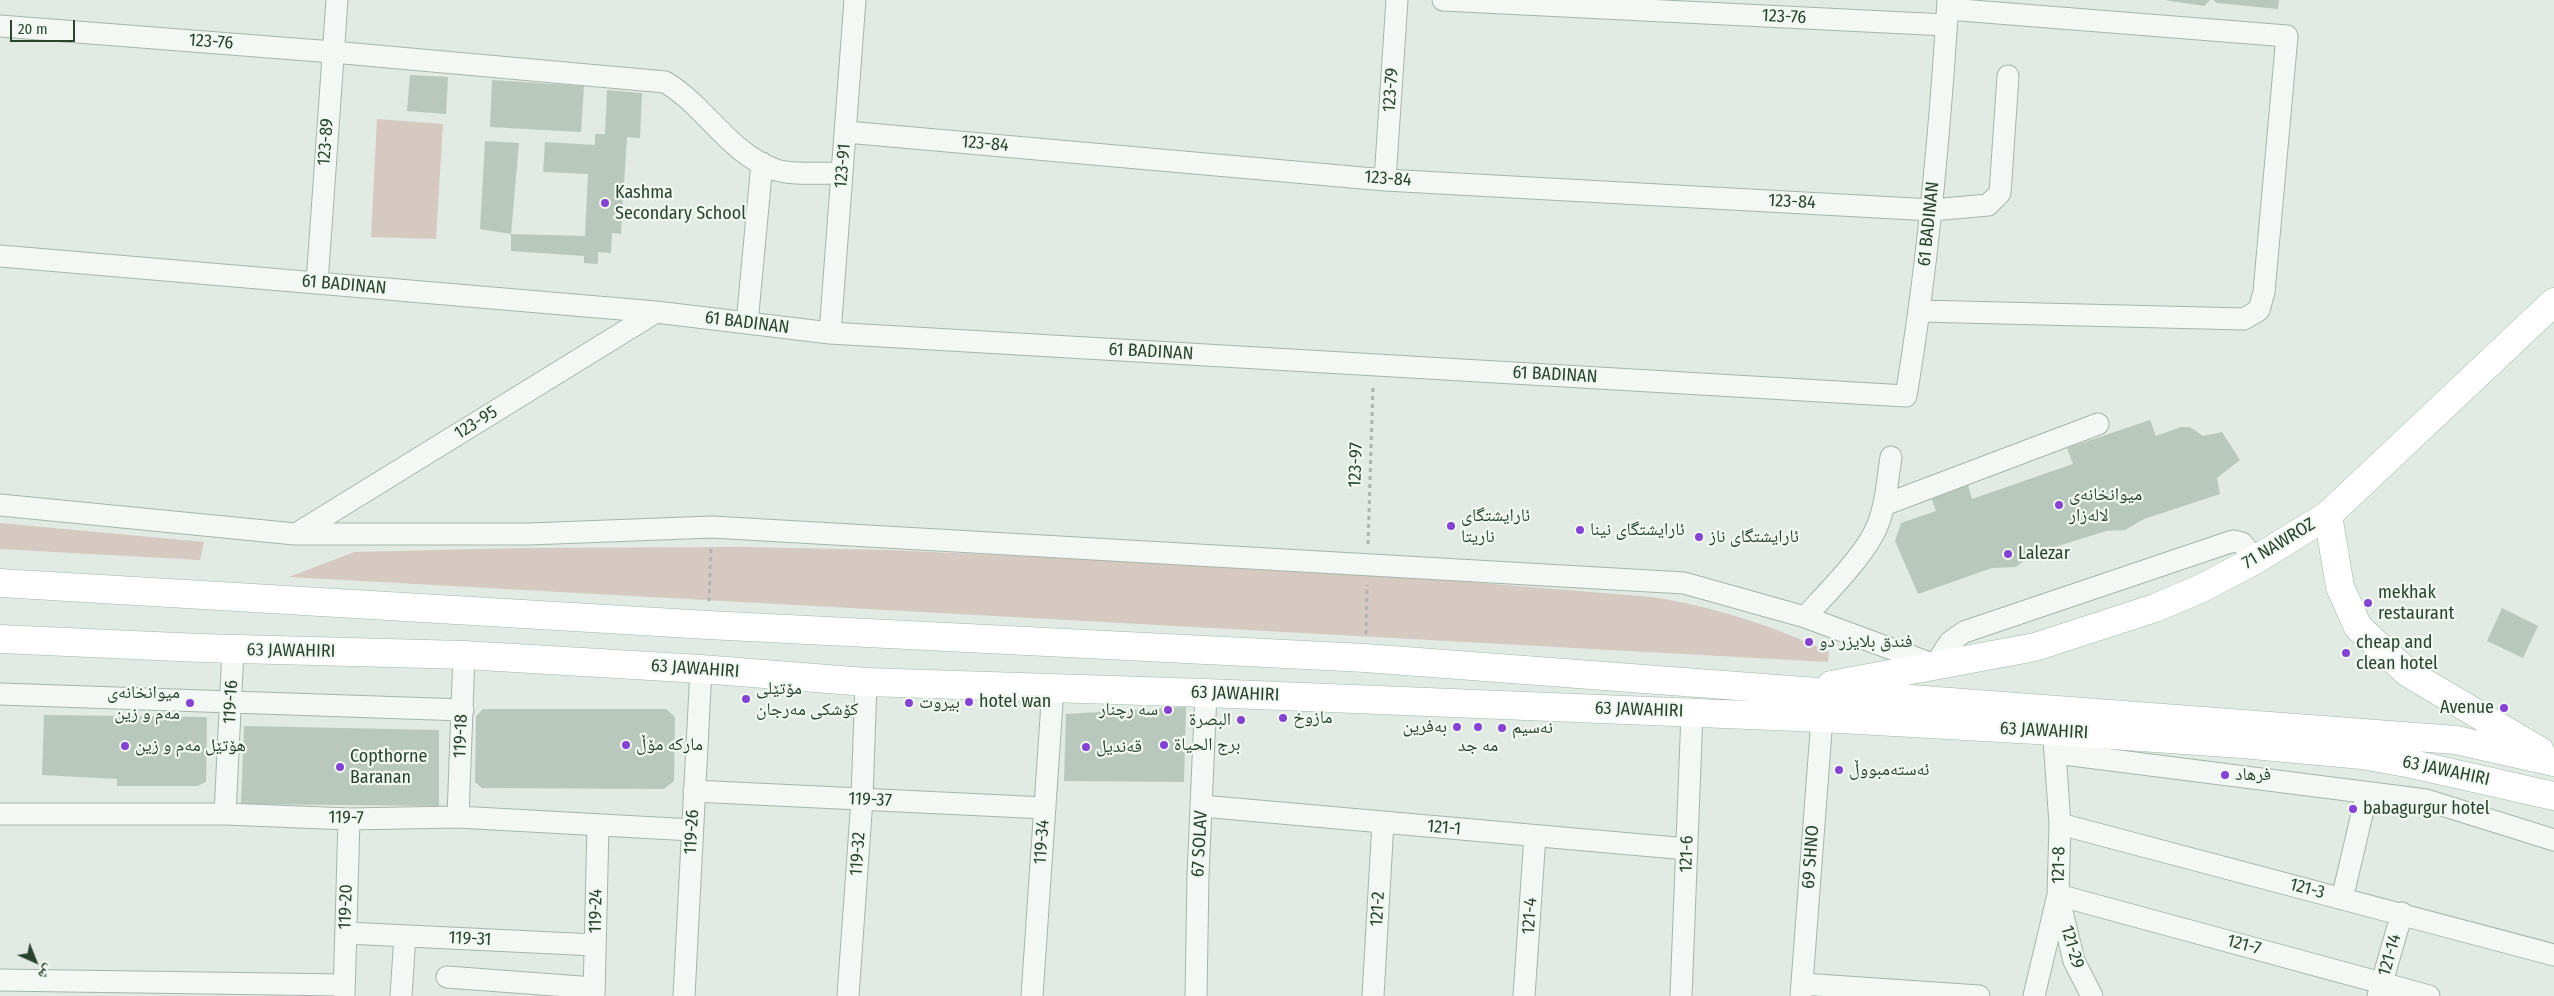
<!DOCTYPE html>
<meta charset="utf-8">
<style>
body{margin:0}
#map{position:relative;width:2554px;height:996px;overflow:hidden;background:#e1eae3;font-family:"Fira Sans Condensed","Noto Naskh Arabic",sans-serif}
canvas{display:block}
.north{position:absolute;left:10px;top:936px;width:50px;height:50px;-webkit-text-stroke:4px #f1f8f2;paint-order:stroke;rotate:136deg;font-size:14px;font-weight:700;line-height:20px;text-align:center;color:#29432f}
.north::after{content:'';display:block;margin:auto;width:18px;height:22px;background:#29432f;clip-path:polygon(50% 0,100% 100%,50% 72%,0 100%)}
.scale{position:absolute;left:10px;top:20px;width:65px;height:22px;box-sizing:border-box;border:2px solid #29432f;border-top:0;padding-left:6px;font-size:15px;line-height:18px;white-space:nowrap;color:#29432f;-webkit-text-stroke:4px #f1f8f2;paint-order:stroke}
</style>
<div id="map">
<canvas width="2554" height="996"></canvas>
<div class="north">ش</div>
<div class="scale">20 m</div>
</div>
<script>
const g = document.querySelector('canvas').getContext('2d');
g.lineJoin = 'round';
function fillPath(path, color) {
  g.fillStyle = color;
  g.fill(path, 'evenodd');
}
function trace(path, color, width, dash) {
  g.strokeStyle = color;
  g.lineWidth = width;
  g.lineCap = dash ? 'butt' : 'round';
  g.setLineDash(dash || []);
  g.stroke(path);
}
function write(font, color, halo, rows, align = 'center') {
  g.font = font + ' "Fira Sans Condensed","Noto Naskh Arabic",sans-serif';
  g.lineWidth = 4.5;
  g.setLineDash([]);
  g.textBaseline = 'middle';
  g.strokeStyle = halo;
  g.fillStyle = color;
  for (const [text, x, y, turn = 0] of rows) {
    g.save();
    g.translate(x, y);
    g.rotate((+turn || 0) * Math.PI / 180);
    g.textAlign = isNaN(turn) ? turn : align;
    if (halo) g.strokeText(text, 0, 0);
    g.fillText(text, 0, 0);
    g.restore();
  }
}
fillPath(new Path2D(`
 M377,119L443,124L436,239L371,237Z
 M0,523L204,542L200,560L0,549Z
 M742,547L888,550L1323,570L1652,597C1712,606 1773,626 1829,652L1828,662L289,577L354,552L523,548Z`), '#d5c9c2');
fillPath(new Path2D(`
 M2164,0H2210L2204,6Z
 M2213,0H2279L2278,9L2217,3Z
 M410,75L448,77L446,114L407,111Z
 M492,80L584,86L581,132L490,127Z
 M607,90L642,93L640,138L627,137L621,234L612,233L611,253L598,252V264L584,263V256L511,251V234L585,236L588,174L543,172L545,142L595,145V134H605Z
 M485,141L519,143L511,234L480,229Z
 M2150,420L2156,436L2181,427H2190L2203,436L2222,432L2240,460L2217,478L2220,494L2144,519L2125,530L2106,531L2033,554L2016,567L1992,568L1918,594L1895,541L1901,523L1936,511L1930,494L1967,482L1972,499L2073,464L2067,448Z
 M2502,608L2538,626L2523,658L2487,641Z
 M1186,707L1184,782L1064,781L1066,714Z
 M483,709H666L675,717L674,781L664,789L482,788L475,782L476,716Z
 M44,715L207,717L206,782L197,786H117V779L42,775Z
 M244,726L439,730V806L241,804Z`), '#b8c8bc');
const minor = new Path2D(`
 M1443,0L1946,25
 M0,26L333,52L665,82C706,106 729,154 776,170C793,175 824,173 842,173
 M846,132L1385,180L1932,210L1988,205L2000,193L2008,76
 M1385,180L1397,0
 M0,256L656,312L830,333L1906,396C1928,265 1940,132 1948,0
 M317,283L337,0
 M1920,311L2244,319L2259,310L2264,292L2287,36L1948,9
 M747,323L762,163
 M830,333L855,0
 M0,505L295,534H529L712,527L1684,583L1805,617L1935,665L1950,642L1964,632L2233,541L2242,543L2255,560
 M1884,505L2098,424
 M296,534L656,312
 M1805,617C1826,594 1860,560 1874,533C1886,510 1887,482 1891,457
 M0,694L463,710
 M2056,753L2426,800L2554,840
 M694,791L1045,808
 M1202,806L1687,849
 M0,814H225L349,819L458,817L692,830
 M225,814L233,649
 M458,817L464,655
 M2060,824L2554,955
 M2342,899L2367,793
 M346,933L595,945
 M447,977L594,988
 M0,980L344,985
 M1802,984L1979,996
 M344,996L349,819
 M401,996L405,936
 M594,996L598,825
 M684,996L701,669
 M848,996L862,799L866,682
 M1032,996L1053,688
 M1196,996L1198,875L1206,693
 M1373,996L1383,822
 M1524,996L1535,836
 M1681,996L1692,713
 M1801,996L1822,718
 M2034,996L2058,895L2060,824L2054,739
 M2092,996L2074,961L2058,895L2429,996
 M2378,996L2402,913`);
const major = new Path2D(`
 M2328,515L2340,587L2358,627L2408,673L2540,751
 M0,583L708,625L1365,658L2456,740L2554,762
 M0,639L200,648L464,655L701,669L866,682L1206,693L1822,718L2054,731L2242,744L2362,755L2412,764L2554,796
 M1831,685L2035,647L2155,608L2202,588L2255,560L2328,515L2554,302`);
trace(minor, '#a6b5a9', 23);
trace(major, '#a0b7a5', 29);
trace(new Path2D(`
 M1368,544L1373,385
 M709,601L711,548
 M1366,634L1367,585`), '#abb7ae', 3, [4, 4]);
trace(minor, '#f4f8f5', 21);
trace(major, '#fff', 28);
for (const [x, y, r, color] of [
 [605,203,5,"#8542d3"],
 [2059,505,5,"#8542d3"],
 [1451,526,5,"#8542d3"],
 [1580,530,5,"#8542d3"],
 [1699,537,5,"#8542d3"],
 [2008,554,5,"#8542d3"],
 [2368,603,5,"#8542d3"],
 [1809,642,5,"#8542d3"],
 [2346,653,5,"#8542d3"],
 [746,699,5,"#8542d3"],
 [969,702,5,"#8542d3"],
 [190,703,5,"#8542d3"],
 [909,703,5,"#8542d3"],
 [2504,708,5,"#8542d3"],
 [1168,710,5,"#8542d3"],
 [1283,718,5,"#8542d3"],
 [1241,720,5,"#8542d3"],
 [1457,727,5,"#8542d3"],
 [1478,727,5,"#8542d3"],
 [1502,728,5,"#8542d3"],
 [626,745,5,"#8542d3"],
 [1164,745,5,"#8542d3"],
 [125,746,5,"#8542d3"],
 [1086,747,5,"#8542d3"],
 [340,767,5,"#8542d3"],
 [1839,770,5,"#8542d3"],
 [2225,775,5,"#8542d3"],
 [2353,809,5,"#8542d3"]
]) {
  const dot = new Path2D();
  dot.arc(x, y, r, 0, 2 * Math.PI);
  g.fillStyle = color;
  g.fill(dot);
  trace(dot, '#f1f8f2', 2);
}
write('18px', '#29432f', '#f1f8f2', [
 ["123-76",1784,17,3],
 ["123-76",211,42,4],
 ["123-79",1391,90,-86],
 ["123-89",326,142,-86],
 ["123-84",985,144,5],
 ["123-91",843,166,-85],
 ["123-84",1388,179,4],
 ["123-84",1792,202,3],
 ["61 BADINAN",1929,224,-84],
 ["61 BADINAN",344,285,5],
 ["61 BADINAN",747,323,7],
 ["61 BADINAN",1151,352,3],
 ["61 BADINAN",1555,375,3],
 ["123-95",476,423,-32],
 ["123-97",1356,465,-88],
 ["71 NAWROZ",2279,544,-31],
 ["63 JAWAHIRI",291,651,1],
 ["63 JAWAHIRI",695,669,4],
 ["63 JAWAHIRI",1235,694,2],
 ["119-16",231,702,-87],
 ["63 JAWAHIRI",1639,710,2],
 ["63 JAWAHIRI",2044,731,3],
 ["119-18",461,736,-88],
 ["63 JAWAHIRI",2446,771,12],
 ["119-37",870,800,3],
 ["119-7",346,818,1],
 ["121-1",1444,828,5],
 ["119-26",692,832,-87],
 ["119-34",1042,842,-86],
 ["67 SOLAV",1200,844,-87],
 ["119-32",858,854,-86],
 ["121-6",1687,854,-88],
 ["69 SHNO",1811,857,-86],
 ["121-8",2059,865,-89],
 ["121-3",2307,889,15],
 ["119-20",346,907,-88],
 ["121-2",1378,909,-87],
 ["119-24",596,911,-89],
 ["121-4",1530,916,-86],
 ["119-31",470,939,3],
 ["121-7",2244,945,15],
 ["121-29",2072,947,74],
 ["121-14",2390,955,-74]
]);
write('18px', '#29432f', '#f1f8f2', [
 ["Kashma",615,193],
 ["Secondary School",615,214],
 ["میوانخانەی",2069,495],
 ["لالەزار",2069,516],
 ["ئارایشتگای",1461,516],
 ["ناریتا",1461,537],
 ["ئارایشتگای نینا",1590,530],
 ["ئارایشتگای ناز",1709,537],
 ["Lalezar",2018,554],
 ["mekhak",2378,593],
 ["restaurant",2378,614],
 ["فندق بلايزر دو",1819,642],
 ["cheap and",2356,643],
 ["clean hotel",2356,664],
 ["مۆتێلی",756,689],
 ["کۆشکی مەرجان",756,710],
 ["میوانخانەی",180,693,"right"],
 ["مەم و زین",180,714,"right"],
 ["hotel wan",979,702],
 ["بیروت",919,703],
 ["Avenue",2494,708,"right"],
 ["سه رچنار",1158,710,"right"],
 ["مازوخ",1293,718],
 ["البصرة",1231,720,"right"],
 ["بەفرین",1447,727,"right"],
 ["نەسیم",1512,728],
 ["مارکە مۆڵ",636,745],
 ["برج الحياة",1174,745],
 ["هۆتێل مەم و زین",135,746],
 ["مه جد",1478,746,"center"],
 ["قەندیل",1096,747],
 ["Copthorne",350,757],
 ["Baranan",350,778],
 ["ئەستەمبووڵ",1849,770],
 ["فرهاد",2235,775],
 ["babagurgur hotel",2363,809]
], 'left');
</script>
